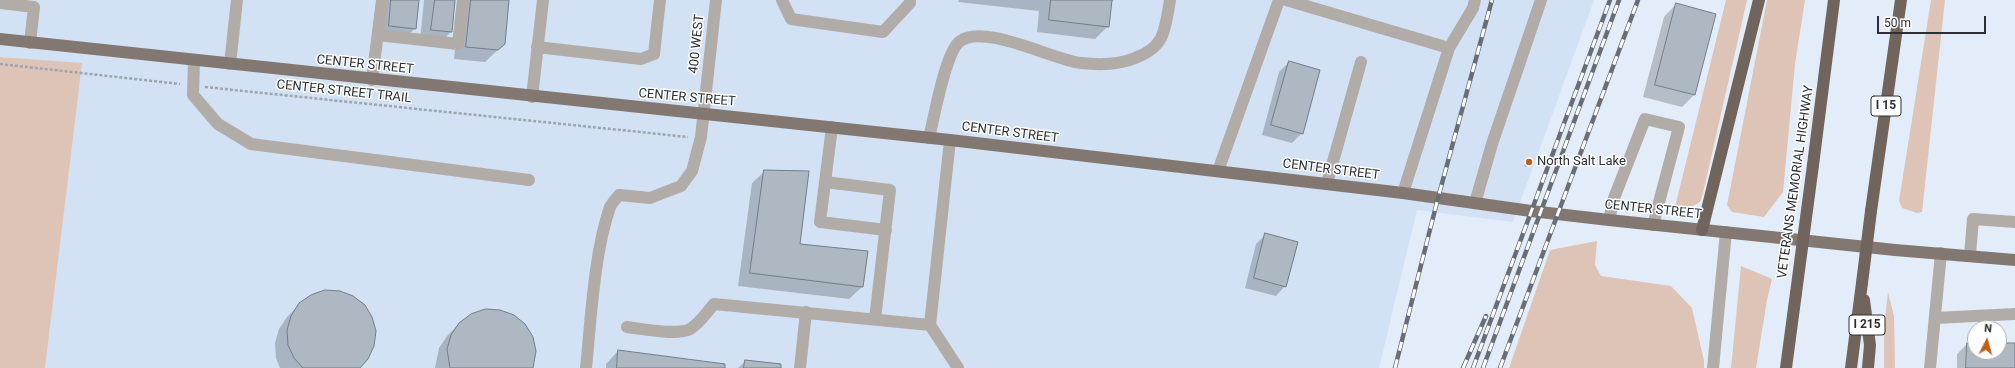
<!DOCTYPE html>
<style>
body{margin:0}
#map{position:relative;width:2015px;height:368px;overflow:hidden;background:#e3edf9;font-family:Roboto,sans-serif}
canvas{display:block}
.north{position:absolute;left:1967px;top:320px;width:40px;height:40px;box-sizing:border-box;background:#fff;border:1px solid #abacae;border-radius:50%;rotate:6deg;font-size:11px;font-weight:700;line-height:16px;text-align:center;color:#2c3034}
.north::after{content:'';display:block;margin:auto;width:14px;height:18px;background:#bf5f1a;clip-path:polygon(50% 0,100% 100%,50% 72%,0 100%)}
.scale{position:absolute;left:1877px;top:16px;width:109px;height:18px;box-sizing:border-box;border:2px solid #2c3034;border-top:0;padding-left:5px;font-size:12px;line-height:14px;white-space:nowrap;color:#2c3034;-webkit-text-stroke:3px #fff;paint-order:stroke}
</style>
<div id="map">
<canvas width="2015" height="368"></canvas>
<div class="north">N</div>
<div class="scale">50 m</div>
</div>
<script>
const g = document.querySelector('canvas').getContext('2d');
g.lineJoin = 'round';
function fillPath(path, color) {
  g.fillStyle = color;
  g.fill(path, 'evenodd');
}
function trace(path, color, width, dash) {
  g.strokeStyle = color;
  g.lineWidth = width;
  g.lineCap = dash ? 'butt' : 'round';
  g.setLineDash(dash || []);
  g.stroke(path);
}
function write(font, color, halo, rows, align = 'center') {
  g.font = font + ' Roboto,sans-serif';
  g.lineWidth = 3;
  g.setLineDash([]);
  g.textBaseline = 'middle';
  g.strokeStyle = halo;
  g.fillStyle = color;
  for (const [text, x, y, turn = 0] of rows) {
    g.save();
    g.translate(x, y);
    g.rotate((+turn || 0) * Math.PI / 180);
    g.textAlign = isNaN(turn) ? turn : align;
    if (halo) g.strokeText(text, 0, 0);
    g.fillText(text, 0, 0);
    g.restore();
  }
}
fillPath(new Path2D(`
 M0,0H1594L1513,222L1417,210L1379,368H45L81,64L0,57Z`), '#d2e1f3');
fillPath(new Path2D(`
 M1726,0H1747L1703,193L1700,202L1693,206L1675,207Z
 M1767,0H1805L1795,64L1783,192L1764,217L1732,212L1727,205Z
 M1931,0H1945L1922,212L1917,213L1902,208L1899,201Z
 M0,57L82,63L45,368H0Z
 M1597,241L1595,265L1601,276L1671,286L1692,308L1704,361V368H1509L1550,250Z
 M1741,266L1772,279L1767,300L1756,368H1731Z
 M1888,292L1894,316L1895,368H1884V327Z`), '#ddc4b6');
fillPath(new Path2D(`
 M381,0H418L415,28L403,41L377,38Z
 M424,0H454L451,32L438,44L420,42Z
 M460,0H508L504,44L485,62L454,59Z
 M959,0H1114L1111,3L1108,26L1095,39L1037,32L1039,11L958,2Z
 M1676,4L1695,94L1682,107L1643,97L1664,17Z
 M1289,62L1302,133L1292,143L1262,135L1279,72Z
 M1528,160L1530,161L1529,164L1526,167L1524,166Z
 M765,171L799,245L862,287L849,299L738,286L752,183Z
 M1266,234L1285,286L1276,296L1245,288L1256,244Z
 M300,304L358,368H280L276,358L275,343L279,329L287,317Z
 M460,323L532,368H435L439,348L447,336Z
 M1967,344H1975V352H1999V344H2015V368H1957V354Z
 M618,351L724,368H606V364Z
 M746,361L780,368H738Z`), '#0003');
const building = new Path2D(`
 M391,0H419L416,29L389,26Z
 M435,0H455L452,32L431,30Z
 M471,0H509L505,44L498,50L466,47Z
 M1051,0H1112L1109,27L1049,20Z
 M1676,3L1716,14L1695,95L1655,85Z
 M1289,61L1320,70L1303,134L1271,125Z
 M764,170L809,171L800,244L868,251L863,287L750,273Z
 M1265,233L1298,242L1286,287L1254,278Z
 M325,290L340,291L353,296L365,305L372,317L376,331L374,346L368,359L360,368H303L294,358L288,345L287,330L291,316L299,303L311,295Z
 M486,309L500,310L514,315L525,324L533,337L536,351L533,368H450L447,349L451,335L459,323L471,314Z
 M1967,343H1975V352H1999V343H2015V368H1966Z
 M618,350L725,364V368H617Z
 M745,360L781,364V368H744Z`);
fillPath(building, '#aeb8c3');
trace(building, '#747e88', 1);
trace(new Path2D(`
 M0,64L180,84
 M205,87L688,137`), '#9da5ae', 2.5, [3, 2]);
trace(new Path2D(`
 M782,0L791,19L883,32L910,3V0
 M1286,0L1449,48L1403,193
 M0,3L34,7L30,43
 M378,35L458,44L463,0
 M537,47L641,59L654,54L660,0
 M1449,48L1473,8L1475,0
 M194,60L193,95L218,124L251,144L529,180
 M230,64L237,0
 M372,80L382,0
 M532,97L543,0
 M832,127L825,182L890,190L875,319
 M929,138C934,118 945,54 959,42C982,22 1053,60 1081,63C1099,65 1119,65 1135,58C1146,54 1155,49 1161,38C1166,28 1168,12 1170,0
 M1218,171L1279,0
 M825,182L820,222L886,230
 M1327,183L1361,62
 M1475,203L1492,144L1541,0
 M1609,220L1614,198L1645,119L1679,127L1653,225
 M1970,255L1973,219L2015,222
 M1935,318L2015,314
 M930,325L958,368
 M627,327C643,329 677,336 690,329C700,323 706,313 714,304L930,325L950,140
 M586,368C591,319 594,253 610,207C612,203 616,199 619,195L650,198L681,186L692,171L701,137L716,0
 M800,368L806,312
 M1713,368L1726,232
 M1930,368L1941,253`), '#b2aca9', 12);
trace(new Path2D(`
 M0,39L950,140L1403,193L1531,211L1609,220L1895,250L2015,260`), '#827771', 12);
trace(new Path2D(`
 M1813,165L1834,0
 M1871,211L1901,0
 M1702,230L1759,0
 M1864,300L1870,345L1868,368
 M1786,368L1796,293
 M1851,368L1862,283`), '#70645d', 12);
const rail = new Path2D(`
 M1395,368L1438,198L1492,0
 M1463,368L1486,316
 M1473,368L1610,0
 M1483,368L1619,0
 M1500,368L1638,0`);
trace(rail, '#686e75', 4.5);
trace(rail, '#fff', 3, [9]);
trace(new Path2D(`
 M1862,283L1871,211
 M1796,293L1813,165`), '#70645d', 12);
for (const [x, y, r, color] of [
 [1529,162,4,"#bf5f1a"]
]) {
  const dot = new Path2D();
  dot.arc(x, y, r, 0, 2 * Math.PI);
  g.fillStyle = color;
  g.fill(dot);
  trace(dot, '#fff', 1.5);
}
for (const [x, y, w] of [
 [1886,106,30],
 [1867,325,36]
]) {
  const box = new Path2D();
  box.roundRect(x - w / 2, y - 10, w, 20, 3);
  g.fillStyle = '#fff';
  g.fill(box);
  trace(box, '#2c3034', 1);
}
write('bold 12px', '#2c3034', null, [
 ["I 15",1886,106],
 ["I 215",1867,325]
]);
write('13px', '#2c3034', '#fff', [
 ["400 WEST",697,44,-84],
 ["CENTER STREET",365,65,6],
 ["CENTER STREET TRAIL",344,92,6],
 ["CENTER STREET",687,98,5],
 ["CENTER STREET",1010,133,7],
 ["CENTER STREET",1331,170,7],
 ["VETERANS MEMORIAL HIGHWAY",1796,182,-82],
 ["CENTER STREET",1653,210,6]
]);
write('13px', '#2c3034', '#fff', [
 ["North Salt Lake",1537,162]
], 'left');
</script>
